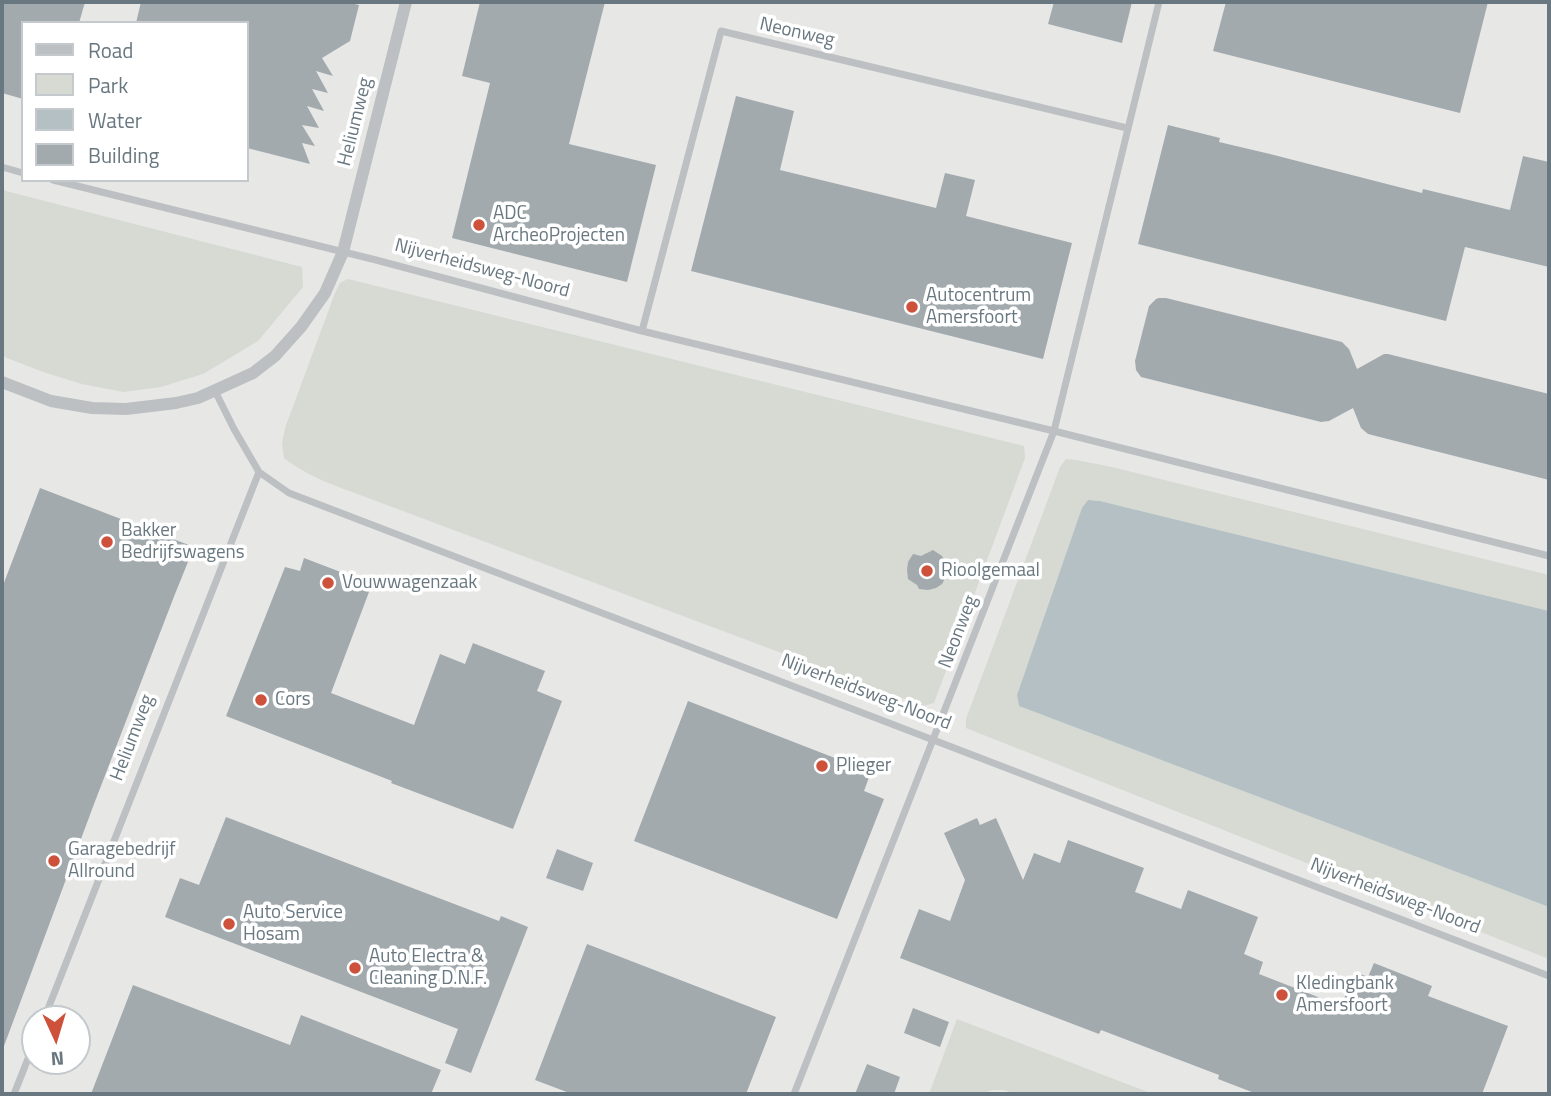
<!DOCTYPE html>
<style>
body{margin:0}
#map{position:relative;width:1551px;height:1096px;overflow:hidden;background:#f6f6f3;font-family:"Titillium Web",sans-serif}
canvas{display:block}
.frame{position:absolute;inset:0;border:4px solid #697880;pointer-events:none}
.legend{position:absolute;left:21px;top:21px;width:228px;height:161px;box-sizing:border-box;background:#fff;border:2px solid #c3c9cc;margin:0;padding:9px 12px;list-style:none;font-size:21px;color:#697880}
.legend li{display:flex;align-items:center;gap:14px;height:35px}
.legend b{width:35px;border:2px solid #c3c9cc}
.north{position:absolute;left:21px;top:1005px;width:70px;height:70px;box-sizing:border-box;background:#fff;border:2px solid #c3c9cc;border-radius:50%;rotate:176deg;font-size:19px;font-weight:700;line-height:28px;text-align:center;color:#697880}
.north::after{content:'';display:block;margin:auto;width:24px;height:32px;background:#ce513b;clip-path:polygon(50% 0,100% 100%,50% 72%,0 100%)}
</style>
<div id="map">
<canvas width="1551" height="1096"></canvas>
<div class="frame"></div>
<ul class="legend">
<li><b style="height:9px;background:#bcc0c2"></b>Road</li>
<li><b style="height:19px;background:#d6dad3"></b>Park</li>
<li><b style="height:19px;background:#b4c0c3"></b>Water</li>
<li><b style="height:19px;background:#a2aaae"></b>Building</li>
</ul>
<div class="north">N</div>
</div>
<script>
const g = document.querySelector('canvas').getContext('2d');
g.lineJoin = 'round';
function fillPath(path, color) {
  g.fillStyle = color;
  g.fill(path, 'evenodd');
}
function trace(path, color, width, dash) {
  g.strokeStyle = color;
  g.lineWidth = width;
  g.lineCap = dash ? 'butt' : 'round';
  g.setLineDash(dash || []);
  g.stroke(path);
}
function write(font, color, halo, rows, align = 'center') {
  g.font = font + ' "Titillium Web",sans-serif';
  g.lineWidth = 7;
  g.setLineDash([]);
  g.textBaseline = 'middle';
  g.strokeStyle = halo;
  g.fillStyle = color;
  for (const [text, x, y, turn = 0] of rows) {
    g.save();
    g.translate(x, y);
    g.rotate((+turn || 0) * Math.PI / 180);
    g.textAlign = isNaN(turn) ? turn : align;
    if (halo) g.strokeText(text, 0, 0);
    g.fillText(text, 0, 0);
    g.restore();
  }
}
fillPath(new Path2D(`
 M2,2H1549V1094H2ZM23,23H247V180H23ZM35,1019H77V1061H35Z`), '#e7e7e6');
fillPath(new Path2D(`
 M2,190L302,267L303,287L258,341L203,374L161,387L123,392L82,384L43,372L2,356Z
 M348,279L1024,446L1025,458L934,703L923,706L371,499C342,488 309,478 284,458L282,443L285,428L335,293L340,283Z
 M1066,459L1076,460L1112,467L1549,575V611L1100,501L1088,500L1017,695L1019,706L1549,907V959L966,728V719L1060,467Z
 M957,1019L1153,1094H1015L1004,1090H992L981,1094H929Z`), '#d6dad3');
fillPath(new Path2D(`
 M1088,500L1100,501L1549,611V907L1019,706L1017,695L1082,508Z`), '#b4c0c3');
fillPath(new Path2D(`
 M2,2H85L79,23H23V99L2,93Z
 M141,2H346L359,5L350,41L322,58L333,76L316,71L328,93L312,89L324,111L307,106L319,128L302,125L315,146L302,143L310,164L247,148V23H136Z
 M480,2H605L569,144L656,165L627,282L452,238L490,83L462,76Z
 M1054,2H1132L1122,43L1048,24Z
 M1226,2H1488L1460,113L1213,51Z
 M736,96L794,111L780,170L936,208L945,173L975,180L966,216L1072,243L1043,359L691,271Z
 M1168,125L1220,138L1219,142L1270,154L1422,193L1423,189L1510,210L1523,156L1549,162V267L1465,247L1446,321L1138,244Z
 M1159,298H1166L1342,342L1349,349L1357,369L1384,354H1388L1549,394V480L1368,434L1361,428L1353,408L1329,421L1321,422L1141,377L1136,370L1135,361L1149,306L1156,299Z
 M40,488L194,547L175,594L94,804L4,1046L2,1045V588Z
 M933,550L942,556L946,563L947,570L946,577L942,584L936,588L928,590L919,589L917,585L908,579L907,570L908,562L913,554L921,556Z
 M304,558L372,584L331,693L414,725L440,654L465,664L473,643L545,671L537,691L562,701L513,829L391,783L392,781L226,716L285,567L300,571Z
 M688,701L871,772L864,791L884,799L837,919L634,841Z
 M226,817L499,921L501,916L528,927L471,1073L445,1063L458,1029L165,917L180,878L199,885Z
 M977,818L980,825L996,818L1023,880L1034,853L1060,863L1068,840L1144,868L1135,892L1181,909L1188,890L1258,917L1244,954L1263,962L1259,974L1341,1006L1355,972L1368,977L1374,963L1432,986L1428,996L1508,1026L1482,1094H1257L1218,1079L1219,1075L1101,1030L1099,1034L900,958L919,909L950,921L965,880L944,833Z
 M557,849L593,863L583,891L546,878Z
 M587,944L776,1017L746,1094H572L535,1080Z
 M133,985L290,1045L301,1015L441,1070L431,1094H91Z
 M913,1008L949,1022L940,1047L904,1033Z
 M867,1064L900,1077L894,1094H855Z`), '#a2aaae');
trace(new Path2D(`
 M2,167L23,173
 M53,180L376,260L642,331L1054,431L1549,556
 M642,331L721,31L1127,128
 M215,391L234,429L259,472L289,493L1549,976
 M44,1019L259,472
 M14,1094L35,1041
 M794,1094L1054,431L1159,2`), '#bcc0c2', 7);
trace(new Path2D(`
 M2,382L51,401L92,408L126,409L176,403L198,398L253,373L275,356L301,327L325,293L343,252L406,2`), '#bcc0c2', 12);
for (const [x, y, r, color] of [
 [479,225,7,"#ce513b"],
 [912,307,7,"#ce513b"],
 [107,542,7,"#ce513b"],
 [927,571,7,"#ce513b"],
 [328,583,7,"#ce513b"],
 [261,700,7,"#ce513b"],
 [822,766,7,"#ce513b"],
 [54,861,7,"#ce513b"],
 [229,924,7,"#ce513b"],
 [355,968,7,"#ce513b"],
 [1282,995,7,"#ce513b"]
]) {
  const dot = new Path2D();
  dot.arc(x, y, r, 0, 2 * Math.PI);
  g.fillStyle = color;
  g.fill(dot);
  trace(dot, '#fff', 2.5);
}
write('19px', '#697880', '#fff', [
 ["Neonweg",797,33,13],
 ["Heliumweg",356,122,-76],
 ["Nijverheidsweg-Noord",482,269,15],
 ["Neonweg",959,632,-69],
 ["Nijverheidsweg-Noord",866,693,21],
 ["Heliumweg",133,738,-69],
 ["Nijverheidsweg-Noord",1395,897,21]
]);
write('19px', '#697880', '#fff', [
 ["ADC",493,214],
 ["ArcheoProjecten",493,236],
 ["Autocentrum",926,296],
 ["Amersfoort",926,318],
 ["Bakker",121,531],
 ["Bedrijfswagens",121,553],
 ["Rioolgemaal",941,571],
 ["Vouwwagenzaak",342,583],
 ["Cors",275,700],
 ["Plieger",836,766],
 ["Garagebedrijf",68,850],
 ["Allround",68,872],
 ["Auto Service",243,913],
 ["Hosam",243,935],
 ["Auto Electra &",369,957],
 ["Cleaning D.N.F.",369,979],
 ["Kledingbank",1296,984],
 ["Amersfoort",1296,1006]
], 'left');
</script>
